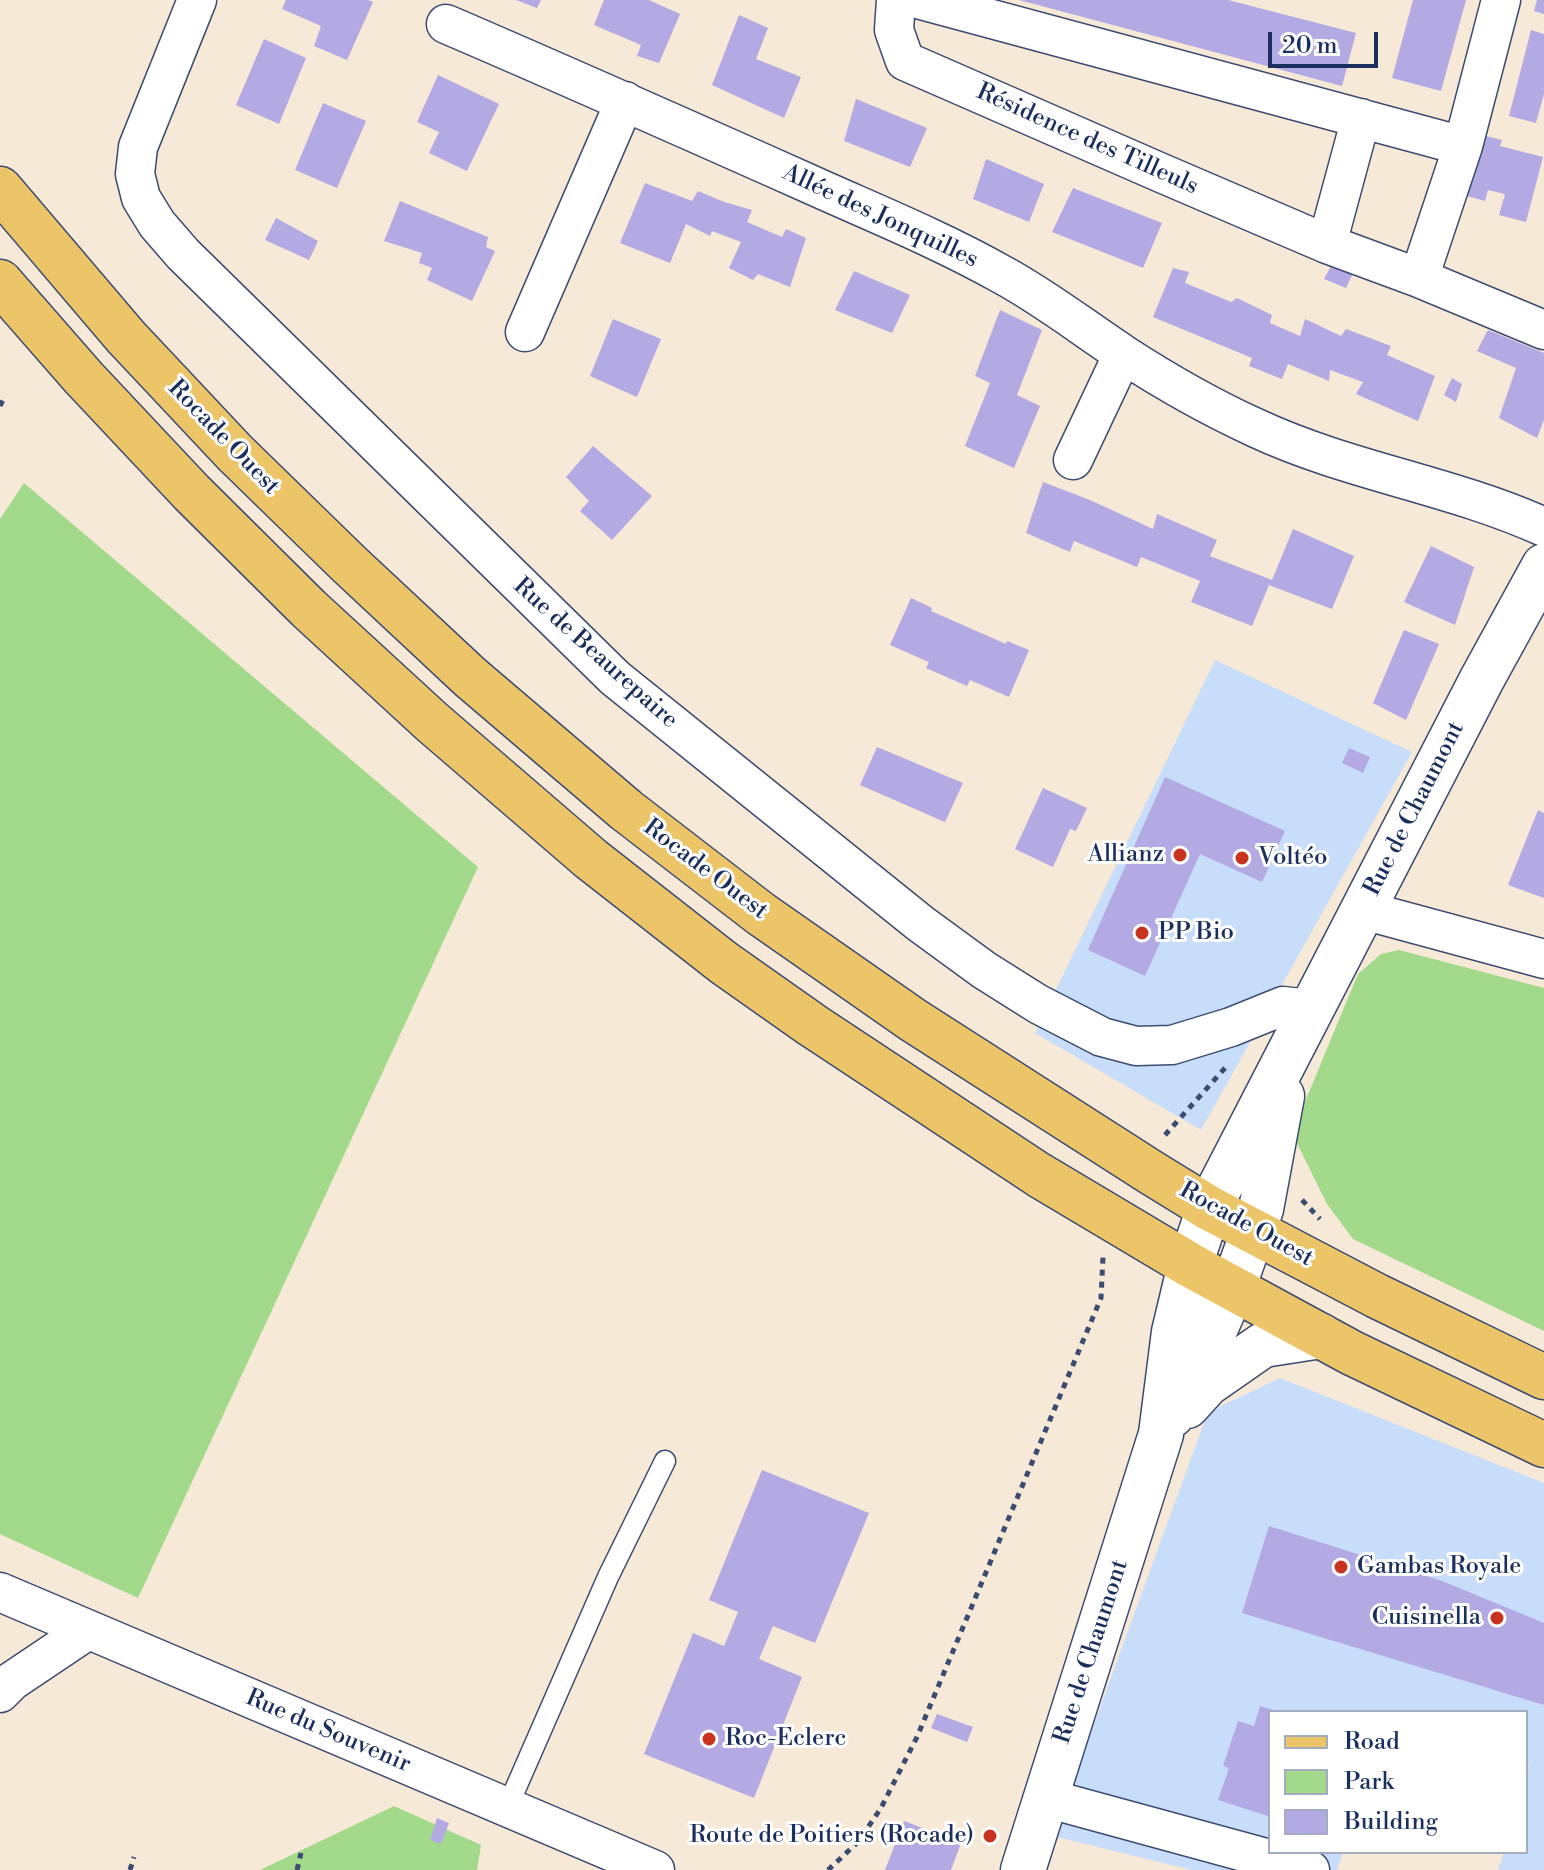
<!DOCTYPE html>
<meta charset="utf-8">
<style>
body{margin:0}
#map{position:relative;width:1544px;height:1870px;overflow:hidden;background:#f7e9d7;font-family:"Libre Bodoni",serif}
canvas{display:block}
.legend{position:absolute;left:1268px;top:1710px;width:260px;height:144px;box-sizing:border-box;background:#fff;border:2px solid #a4acbf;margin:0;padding:10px 14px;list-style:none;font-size:24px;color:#1b2f5e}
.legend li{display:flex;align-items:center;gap:16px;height:40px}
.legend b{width:40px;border:2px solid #a4acbf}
.scale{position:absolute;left:1268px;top:32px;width:110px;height:36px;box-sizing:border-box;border:4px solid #1b2f5e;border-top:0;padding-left:10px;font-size:24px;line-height:28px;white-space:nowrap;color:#1b2f5e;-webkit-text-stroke:6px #fff;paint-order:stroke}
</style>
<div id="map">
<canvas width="1544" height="1870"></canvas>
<ul class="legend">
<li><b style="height:10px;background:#edc569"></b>Road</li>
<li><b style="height:22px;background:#a2d98a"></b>Park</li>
<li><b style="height:22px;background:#b3a9e3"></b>Building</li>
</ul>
<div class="scale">20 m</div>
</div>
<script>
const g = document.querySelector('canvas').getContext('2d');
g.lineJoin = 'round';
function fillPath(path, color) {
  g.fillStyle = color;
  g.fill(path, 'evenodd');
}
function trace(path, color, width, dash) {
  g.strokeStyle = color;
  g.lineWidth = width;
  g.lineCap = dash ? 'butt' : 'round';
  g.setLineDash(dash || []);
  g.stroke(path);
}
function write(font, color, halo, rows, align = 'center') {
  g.font = font + ' "Libre Bodoni",serif';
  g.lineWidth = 6;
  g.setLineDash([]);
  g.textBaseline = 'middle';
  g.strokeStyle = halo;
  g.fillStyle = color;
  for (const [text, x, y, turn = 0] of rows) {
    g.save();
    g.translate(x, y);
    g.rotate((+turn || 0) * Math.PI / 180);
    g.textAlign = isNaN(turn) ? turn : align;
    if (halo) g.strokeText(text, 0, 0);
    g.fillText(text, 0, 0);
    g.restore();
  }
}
fillPath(new Path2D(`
 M1215,660L1412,752L1201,1130L1035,1033Z
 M1280,1378L1544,1483V1870H1498L1504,1852H1526V1778L1529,1767L1526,1765V1712H1270V1852H1343L1337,1870H1192L1053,1836L1208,1412Z`), '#c7ddf9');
fillPath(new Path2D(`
 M24,483L478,867L138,1598L0,1534V519Z
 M1399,950L1544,988V1331L1353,1239L1327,1204L1292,1133L1358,974L1381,954Z
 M394,1806L481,1845L477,1870H260Z`), '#a2d98a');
fillPath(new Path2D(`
 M286,0H368L373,2L347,60L314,46L321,26L282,9Z
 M516,0H541L537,8Z
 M604,0H649L680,14L659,63L637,56L641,45L594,25Z
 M1019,0H1228L1356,33L1342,86Z
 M1413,0H1466L1441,91L1392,78Z
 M1537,0H1544V14L1534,11Z
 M739,15L768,28L756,59L801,77L784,118L712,85Z
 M1531,30L1544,34V94L1536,123L1509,116Z
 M264,39L306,58L279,124L236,105Z
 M438,75L499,104L467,171L429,153L439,132L417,122Z
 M856,99L927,128L910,167L844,141Z
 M323,103L366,121L337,188L295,170Z
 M1482,135L1502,140L1500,146L1543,157L1526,222L1499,215L1505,194L1488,190L1485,201L1467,196Z
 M986,159L1044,184L1029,222L973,199Z
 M645,183L692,201L698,191L724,202L752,210L747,222L782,237L786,229L806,238L790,287L758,274L753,280L729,268L741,242L712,231L710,236L686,224L670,263L620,243Z
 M1073,188L1162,223L1143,268L1052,232Z
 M400,201L488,237L486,247L495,251L472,301L427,280L432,268L419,263L422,253L384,241Z
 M276,218L318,241L309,260L265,240Z
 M1331,266L1353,273L1346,288L1324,279Z
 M1173,268L1189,272L1185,283L1231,302L1237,298L1272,315L1270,323L1300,336L1305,319L1341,336L1346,329L1391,346L1387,355L1435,376L1418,421L1356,394L1363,382L1330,370L1329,381L1288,364L1282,379L1249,366L1252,358L1153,317Z
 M854,271L910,295L892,333L835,310Z
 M1000,310L1042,330L1017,395L1040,406L1014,468L965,446L990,383L975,376Z
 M613,319L661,339L637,397L590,376Z
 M1488,330L1544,353V420L1537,438L1499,418L1516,368L1477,351Z
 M1452,378L1462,384L1456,402L1444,395Z
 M593,446L652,496L612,540L580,511L589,501L566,477Z
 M1043,482L1090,500L1153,529L1157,514L1217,540L1210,556L1272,580L1293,529L1354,556L1332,609L1269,585L1252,626L1191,602L1200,581L1141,557L1137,567L1074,541L1070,552L1026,533Z
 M1431,546L1474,567L1455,625L1404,602Z
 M911,598L932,608L931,611L1006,644L1007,641L1029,650L1009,697L970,680L967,686L926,668L929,662L890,645Z
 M1404,630L1439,644L1406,720L1373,703Z
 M877,747L963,783L945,822L860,785Z
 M1349,748L1370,757L1363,773L1342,763Z
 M1165,777L1285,831L1262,882L1200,854L1145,976L1088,950Z
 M1043,788L1087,808L1076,831L1070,829L1053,867L1015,849Z
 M1538,810L1544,813V898L1508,885Z
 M762,1470L869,1513L815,1643L773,1626L759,1659L802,1677L754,1798L644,1754L693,1633L724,1646L738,1612L709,1600Z
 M1269,1526L1442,1581L1544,1623V1705L1242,1613Z
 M1260,1706L1276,1711L1270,1712V1809L1268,1816L1218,1800L1229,1768L1223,1766L1238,1721L1254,1726Z
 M937,1714L973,1727L967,1742L931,1728Z
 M437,1818L449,1823L441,1844L430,1840Z
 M904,1821L961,1843L951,1870H885Z`), '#b3a9e3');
const service = new Path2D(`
 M507,1808L608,1577L665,1461`);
const minor = new Path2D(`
 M197,0L138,147L135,174L141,198L157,224L183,254L615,678L921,924L984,970L1038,1004L1102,1037L1136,1046L1172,1045L1231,1027L1283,1006L1310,1009
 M896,0L894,30L905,61L1159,172L1327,244L1419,278L1544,330
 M921,0L1463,146L1501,0
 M446,24C565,75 684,128 803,181C869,211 937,238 1001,274C1044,297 1082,327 1123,354C1166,382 1210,407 1256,428C1348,471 1451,485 1544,527
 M1327,244L1361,118
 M1419,278L1463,146
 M525,332L625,101
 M1073,460L1123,354
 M1363,910L1544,959
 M0,1592L655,1870
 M0,1693L12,1681L88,1630
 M1046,1798L1310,1870`);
const tertiary = new Path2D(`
 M1187,1406L1207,1384L1263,1345L1321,1336
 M1172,1415L1194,1378L1233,1288L1261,1209L1282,1096
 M1023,1870L1161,1434L1174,1332L1190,1265L1209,1208L1482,679L1544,566`);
const primary = new Path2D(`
 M0,189L126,337L235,453L349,564L470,677L626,810L761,914L913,1020L1152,1173L1209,1208L1377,1296L1544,1377
 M0,282L83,377L192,493L309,609L432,722L591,859L724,963L812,1025L1039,1175L1190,1265L1352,1353L1544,1445`);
trace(service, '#3c4b70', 23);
trace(minor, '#3c4b70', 41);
trace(tertiary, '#3c4b70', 47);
trace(primary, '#3c4b70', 47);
trace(new Path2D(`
 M0,406L5,396
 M1165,1135L1225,1068
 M1302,1200L1320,1219
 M130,1870L134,1857
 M297,1870L301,1853
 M828,1870L858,1842L881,1808L917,1737L1101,1298L1103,1257`), '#3c4b70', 5, [6, 6]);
trace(service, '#fff', 20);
trace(minor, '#fff', 38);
trace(tertiary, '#fff', 44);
trace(primary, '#edc569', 44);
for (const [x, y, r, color] of [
 [1180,855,8,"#c8321e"],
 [1242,858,8,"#c8321e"],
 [1142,933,8,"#c8321e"],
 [1341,1567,8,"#c8321e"],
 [1497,1618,8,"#c8321e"],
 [709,1739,8,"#c8321e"],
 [990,1836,8,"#c8321e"]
]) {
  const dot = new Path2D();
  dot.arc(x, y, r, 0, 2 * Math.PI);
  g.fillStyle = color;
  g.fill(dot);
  trace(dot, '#fff', 3);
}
write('24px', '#1b2f5e', '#fff', [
 ["Résidence des Tilleuls",1087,140,24],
 ["Allée des Jonquilles",880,217,25],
 ["Rocade Ouest",223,438,46],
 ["Rue de Beaurepaire",595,654,42],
 ["Rue de Chaumont",1415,809,-63],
 ["Rocade Ouest",705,870,37],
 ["Rocade Ouest",1246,1225,29],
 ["Rue de Chaumont",1092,1652,-72],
 ["Rue du Souvenir",328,1732,23]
]);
write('24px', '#1b2f5e', '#fff', [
 ["Allianz",1164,855,"right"],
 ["Voltéo",1258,858],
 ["PP Bio",1158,933],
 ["Gambas Royale",1357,1567],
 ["Cuisinella",1481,1618,"right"],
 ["Roc-Eclerc",725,1739],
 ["Route de Poitiers (Rocade)",974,1836,"right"]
], 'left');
</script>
